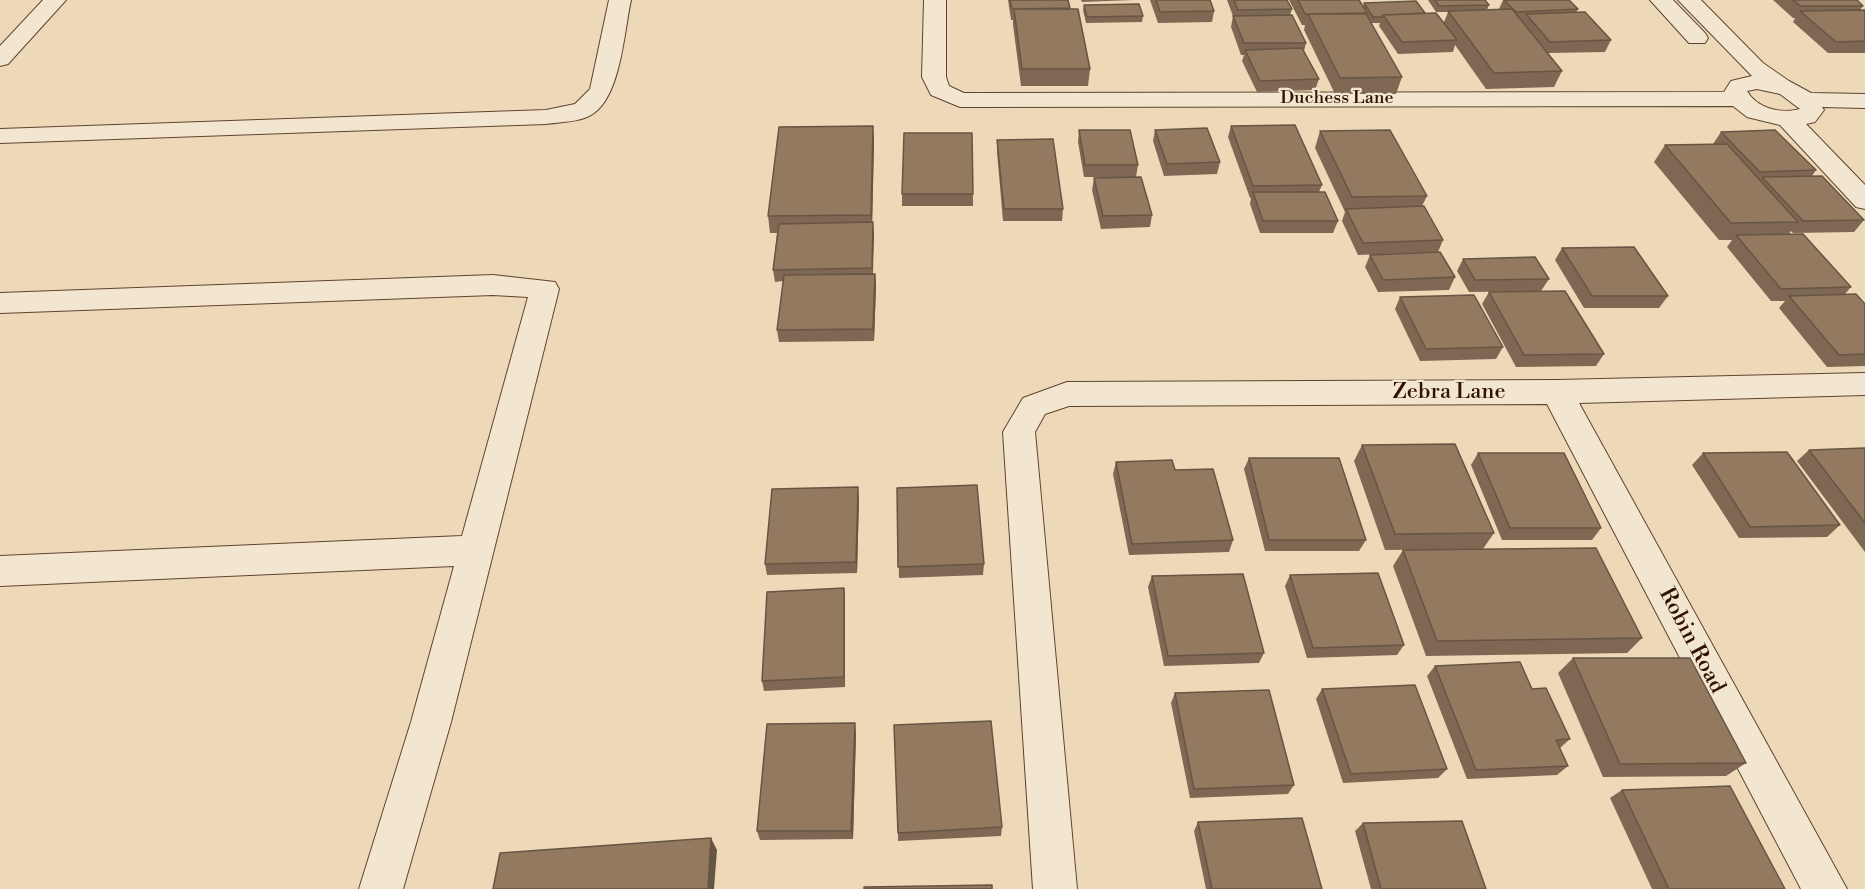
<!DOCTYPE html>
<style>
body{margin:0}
canvas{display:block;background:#edd9b8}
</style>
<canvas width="1865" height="889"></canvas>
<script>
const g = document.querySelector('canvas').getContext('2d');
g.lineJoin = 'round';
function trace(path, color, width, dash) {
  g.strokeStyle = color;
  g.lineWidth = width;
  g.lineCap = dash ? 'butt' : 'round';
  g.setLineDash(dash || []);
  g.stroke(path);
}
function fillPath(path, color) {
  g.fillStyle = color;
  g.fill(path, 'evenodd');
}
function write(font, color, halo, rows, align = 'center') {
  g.font = font + ' "Libre Bodoni",serif';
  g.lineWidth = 4.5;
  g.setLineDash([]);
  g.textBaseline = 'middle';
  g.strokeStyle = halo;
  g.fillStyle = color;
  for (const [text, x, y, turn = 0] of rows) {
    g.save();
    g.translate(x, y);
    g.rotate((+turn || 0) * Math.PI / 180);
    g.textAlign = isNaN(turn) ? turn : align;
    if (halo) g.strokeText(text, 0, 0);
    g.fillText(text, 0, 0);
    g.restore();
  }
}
const street = new Path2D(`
 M43,0H66L8,64L0,66V46Z
 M609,0H631C624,31 621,98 591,115C580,122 559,122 546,124L0,143V129L546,110L575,104L590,89Z
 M924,0H946V77L949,86L964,93L1724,92L1731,81L1752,76L1678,0H1701L1763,63L1789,81L1811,93L1865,94V108L1822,107L1824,110L1815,122L1806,124L1865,185V209L1856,207L1780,125L1747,117L1733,106L960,107L931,95L922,77ZM1757,89L1780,94L1800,109C1782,114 1757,109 1747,91Z
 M1650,0H1673L1705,33L1708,38L1705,43H1689Z
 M493,275L555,282L559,289L451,722L403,889H359L411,722L454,566L0,586V556L462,536L528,297L493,295L0,313V293Z
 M1865,373V395L1579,403L1847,889H1801L1547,404L1069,406L1045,414L1035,432L1077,889H1033L1003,432L1023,398L1067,382L1557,380Z`);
trace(street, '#60432e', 2);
fillPath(street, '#f3e6d1');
fillPath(new Path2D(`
 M1008,0H1068L1070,9L1090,69L1088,86H1021L1013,25V20H1011Z
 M1081,0H1134L1082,2Z
 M1150,0H1210L1214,11L1212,22L1158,23Z
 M1227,0H1287L1292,9L1290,15L1306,43L1304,51L1319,79L1315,90L1257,92L1242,61L1244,55H1241L1231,27L1233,16Z
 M1289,0H1359L1363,6L1364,3L1425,13L1444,22L1448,12H1436L1428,0H1485L1489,5L1487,10L1499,9L1503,0H1569L1578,9L1576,13L1611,40L1605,52L1548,53L1562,71L1554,87L1486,89L1455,45L1453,52L1398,54L1379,26L1380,23H1371L1402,77L1396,94H1335L1304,30L1305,25H1302Z
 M1773,0H1857L1863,6L1860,10H1865V53H1828L1793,22L1795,18H1793Z
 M1084,5L1143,16L1142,22L1086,23L1083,10Z
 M873,126L874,143L872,222L874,234L873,274H875L876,286L874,341L779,342L777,330L783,281L775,282L773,270L777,233H770L768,216Z
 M1231,126L1322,185L1319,192L1338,221L1333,233H1260L1250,204L1251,198H1250L1228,137Z
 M1079,130L1138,165L1136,177H1084L1078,142Z
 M1155,130L1220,162L1217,174L1164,176L1153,141Z
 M1320,131L1427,196L1422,206L1443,240L1438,252L1455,277L1449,290L1378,292L1365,267L1370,255L1434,252L1358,255L1342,221L1345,212L1315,148Z
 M1721,132L1816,170L1812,176L1864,220L1854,232L1793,233L1791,231L1789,234L1851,287L1844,295L1865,304V366L1827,367L1779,308L1785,301H1771L1727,247L1732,240H1719L1654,162L1665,145L1713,144Z
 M997,140L1063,209L1062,221H1003L997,152Z
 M1094,178L1152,215L1150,227L1101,229L1092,190Z
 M902,194H973V206H902Z
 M1562,248L1668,296L1659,308H1584L1555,260Z
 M1463,259L1549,279L1541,291L1469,292L1457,271Z
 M1489,292L1604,354L1596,366L1516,367L1482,304Z
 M1400,297L1503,347L1496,359L1420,361L1395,309Z
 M1362,445L1494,533L1483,549L1385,550L1354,461Z
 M1865,448V552L1797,461L1809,450Z
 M1478,453L1601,528L1592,540H1502L1471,465Z
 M1703,453L1840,525L1827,537L1739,538L1692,465Z
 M1249,458L1366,540L1359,551H1265L1244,469Z
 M1116,462L1175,470L1233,540L1229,552L1129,555L1113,474Z
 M897,488L984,564L983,575L899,578Z
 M859,499L857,573L767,575L765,564Z
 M1403,550L1642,638L1627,653L1426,656L1393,566Z
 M1290,575L1404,645L1397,655L1307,658L1285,586Z
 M1152,576L1264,653L1259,663L1164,666L1148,587Z
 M844,588L845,599V687L764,691L762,681Z
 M1573,658L1746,763L1726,776L1603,777L1558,673Z
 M1435,666L1532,689L1570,739L1560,748L1568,766L1557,775L1467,779L1427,676Z
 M1322,689L1447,769L1438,778L1343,783L1316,699Z
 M1175,693L1294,785L1288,794L1190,798L1171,703Z
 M856,733L853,839L760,840L757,831Z
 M1622,790L1785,889H1652L1610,798Z
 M1198,822L1322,889H1206L1194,831Z
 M1363,823L1486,889H1371L1355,831Z
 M1002,827L1001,836L898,841V833Z`), '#7e6853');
fillPath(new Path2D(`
 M873,126L874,143L872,232L871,215Z
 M873,222L874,234L872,280V268Z
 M875,274L876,286L874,341L873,329Z
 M858,487L859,499L857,573L856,562Z
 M844,588L845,599V687L844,677Z
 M855,723L856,733L853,839L851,831Z
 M711,838L717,850L714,889H708Z`), '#675543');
const building = new Path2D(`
 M1010,0H1068L1070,8L1012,9Z
 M1156,0H1210L1214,11L1160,12Z
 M1234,0H1287L1292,9L1238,10Z
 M1298,0H1359L1367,13L1305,14Z
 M1435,0H1485L1489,5L1439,6Z
 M1504,0H1569L1578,9L1516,12Z
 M1793,0H1857L1863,6H1800Z
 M1416,1L1425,13L1383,15L1382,17H1373L1364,3Z
 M1139,4L1143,16L1087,17L1084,5Z
 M1014,9H1078L1090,69H1022Z
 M1512,9L1562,71L1494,73L1448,11Z
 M1865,10V41L1836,42L1800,11Z
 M1585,12L1611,40L1550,42L1526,14Z
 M1436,13L1457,40L1402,42L1383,15Z
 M1308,14H1366L1402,77L1340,78Z
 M1292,15L1306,43H1244L1233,16Z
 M1302,48L1319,79L1260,81L1245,50Z
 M1295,125L1322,185L1253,186L1231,126Z
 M873,126L871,215L768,216L779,127Z
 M1207,128L1220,162L1167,164L1155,130Z
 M1079,130H1130L1138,165H1085Z
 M1390,130L1427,196L1352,197L1320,131Z
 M1775,130L1816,170L1760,172L1721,132Z
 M904,133H972L973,194H902Z
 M1053,139L1063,209H1004L997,140Z
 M1727,144L1798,222L1731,223L1665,145Z
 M1822,176L1864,220L1803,221L1762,177Z
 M1141,177L1152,215L1103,216L1094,178Z
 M1253,192H1325L1338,221H1263Z
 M1424,206L1443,240L1363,243L1346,209Z
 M873,222L872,268L773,270L779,224Z
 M1803,234L1851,287L1781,289L1736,235Z
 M1634,247L1668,296H1592L1562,248Z
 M1440,252L1455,277L1383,280L1370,255Z
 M1535,257L1549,279L1475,280L1463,259Z
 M875,274L873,329L777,330L784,275Z
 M1565,291L1604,354L1524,355L1489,292Z
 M1856,294L1865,304V354L1839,355L1789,296Z
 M1474,295L1503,347L1426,349L1400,297Z
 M1455,444L1494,533L1395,534L1362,445Z
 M1865,448V523L1809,450Z
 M1787,452L1840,525L1750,527L1703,453Z
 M1478,453H1564L1601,528H1510Z
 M1249,458H1339L1366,540H1269Z
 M1172,460L1175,470L1213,469L1233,540L1132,544L1116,462Z
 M977,485L984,564L898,567L897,488Z
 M858,487L856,562L765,564L772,489Z
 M1596,548L1642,638L1437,641L1403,550Z
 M1378,573L1404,645L1313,648L1290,575Z
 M1243,574L1264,653L1168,656L1152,576Z
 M844,588V677L762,681L767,592Z
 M1573,658H1690L1746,763L1620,764Z
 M1520,662L1532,689L1546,688L1570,739L1556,740L1568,766L1476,770L1435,666Z
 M1415,685L1447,769L1351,774L1322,689Z
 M1269,690L1294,785L1194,789L1175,693Z
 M991,721L1002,827L898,833L894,725Z
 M855,723L851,831H757L767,724Z
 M1730,786L1785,889H1669L1622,790Z
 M1302,818L1322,889H1212L1198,822Z
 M1462,821L1486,889H1381L1363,823Z
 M711,838L708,889H493L500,853Z
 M992,885V889H864V887Z`);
fillPath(building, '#937960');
trace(building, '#675543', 1.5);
write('18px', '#311100', '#f3e6d1', [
 ["Duchess Lane",1337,99]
]);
write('22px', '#311100', '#f3e6d1', [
 ["Zebra Lane",1449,393],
 ["Robin Road",1691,641,62]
]);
</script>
